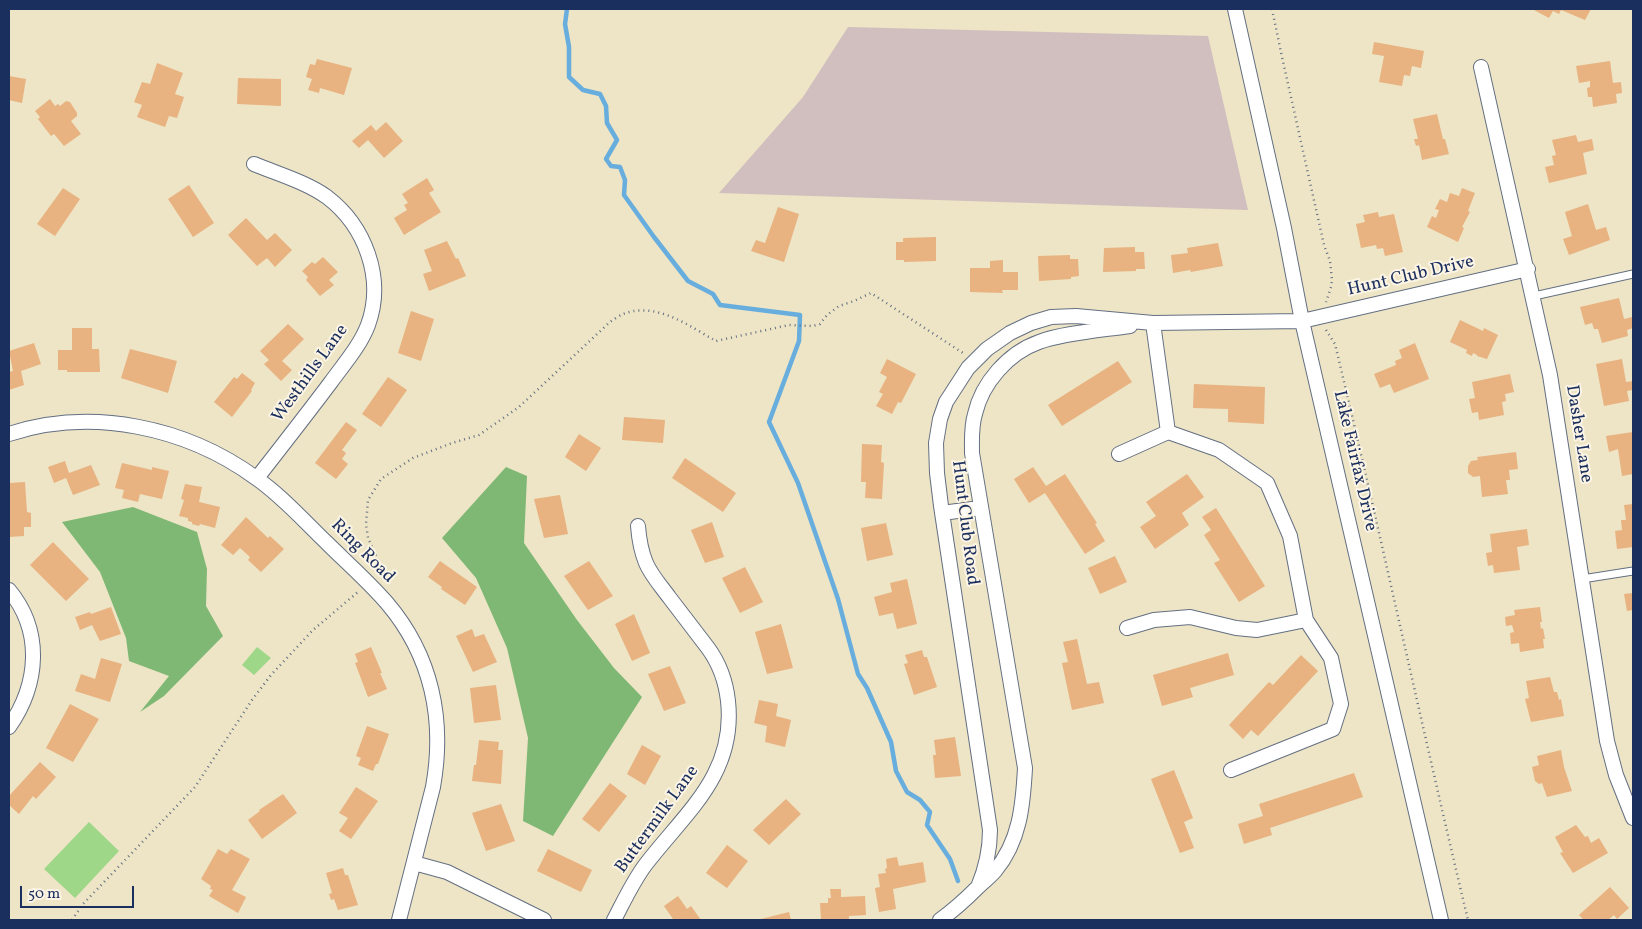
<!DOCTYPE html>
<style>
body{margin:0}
#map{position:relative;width:1642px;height:929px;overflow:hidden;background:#ede5c5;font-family:Vollkorn,serif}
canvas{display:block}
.frame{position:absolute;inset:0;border:10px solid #1b2f5e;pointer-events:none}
.scale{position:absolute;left:20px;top:886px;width:114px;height:22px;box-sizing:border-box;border:2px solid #1b2f5e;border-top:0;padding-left:6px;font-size:15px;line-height:18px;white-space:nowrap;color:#1b2f5e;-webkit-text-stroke:4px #fcf5e5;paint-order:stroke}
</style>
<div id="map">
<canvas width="1642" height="929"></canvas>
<div class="frame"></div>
<div class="scale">50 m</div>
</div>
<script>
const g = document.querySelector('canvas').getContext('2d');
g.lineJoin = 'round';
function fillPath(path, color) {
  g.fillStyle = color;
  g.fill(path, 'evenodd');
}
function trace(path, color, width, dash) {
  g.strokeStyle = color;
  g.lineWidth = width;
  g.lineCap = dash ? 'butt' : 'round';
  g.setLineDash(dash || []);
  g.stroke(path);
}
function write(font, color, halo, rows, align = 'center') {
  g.font = font + ' Vollkorn,serif';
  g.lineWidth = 4;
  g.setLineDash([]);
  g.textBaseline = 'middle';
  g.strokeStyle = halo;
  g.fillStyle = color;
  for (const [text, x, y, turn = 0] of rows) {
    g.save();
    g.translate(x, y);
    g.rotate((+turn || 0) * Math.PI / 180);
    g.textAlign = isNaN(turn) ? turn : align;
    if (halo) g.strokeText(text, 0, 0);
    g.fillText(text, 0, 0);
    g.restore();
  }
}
fillPath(new Path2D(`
 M848,27L1208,36L1248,210L719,193L803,97Z`), '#d1bfbf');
fillPath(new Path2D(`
 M257,647L271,658L254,675L242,665Z
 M89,822L119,851L75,898L44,869Z`), '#9fd789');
fillPath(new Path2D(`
 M506,467L527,476L524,543L577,620L614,668L642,697L553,836L523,821L528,738L507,648L476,578L442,538Z
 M133,507L197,532L207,569L206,606L223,636L164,696L140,712L169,676L129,661L126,638L100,572L62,522Z`), '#7fb875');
trace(new Path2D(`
 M567,9L565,24L569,47V77L583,90L600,94L606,106L607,123L617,140L606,159L611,166L620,167L625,180L624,195L654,237L688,281L713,294L720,305L800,315L799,341L769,422L798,483L838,599L858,674L867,688L891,742L896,771L907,792L920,800L930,812L927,825L950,859L958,881`), '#67addd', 4.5);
fillPath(new Path2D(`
 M1535,9H1591L1585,20L1561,10L1559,14L1553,11L1549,18L1534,10Z
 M1374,42L1424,51L1421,68L1412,66L1410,76L1404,75L1402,86L1379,82L1384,56L1372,54Z
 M317,59L352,68L344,95L320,88L319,93L308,90L312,79L306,77L310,64L315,65Z
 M1610,61L1613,83L1621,82L1622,93L1616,94L1617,103L1593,107L1592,97H1588L1587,88L1590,87V81L1579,83L1576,66Z
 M157,63L183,73L175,94L184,97L177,118L169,116L165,127L137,117L142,105L134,102L142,82L150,84Z
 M9,76L26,79L22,103L9,100Z
 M238,78L281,79V106L237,104Z
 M50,99L55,106L58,104L60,106L66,101L70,102L77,113V116L71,121L81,134L64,146L54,134L51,136L38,119L40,117L35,111Z
 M1437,114L1443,139H1445L1449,154L1422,160L1419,145L1416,146L1414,139H1418L1413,119Z
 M386,122L403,141L384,158L368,140L359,148L352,141L371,125L376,131Z
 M1576,135L1578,142L1592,139L1594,150L1583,153L1587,174L1549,183L1545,167L1554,165L1552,156L1556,155L1552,140Z
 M427,178L434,190L429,193L441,212L404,235L394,218L407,210L404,205L408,203L402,194Z
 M189,185L214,223L193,237L168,199Z
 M63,188L80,199L55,236L37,224Z
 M1462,188L1475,193L1468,211L1470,212L1462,227L1464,228L1458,242L1427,227L1432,216L1436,218L1439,210L1435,209L1440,199L1447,202L1450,193L1459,196Z
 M1588,204L1596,230L1606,227L1610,240L1569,255L1563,239L1572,236L1565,212Z
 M778,207L799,214L784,262L751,251L756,240L765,243Z
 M1378,212L1379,217L1394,214L1403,252L1385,256L1383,248L1377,249L1376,245L1361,248L1356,224L1365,222L1363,215Z
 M246,218L267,240L275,233L292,250L275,267L267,258L257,266L228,235Z
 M936,237V261L904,262V260H896V242H903V238Z
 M447,241L456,259L458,258L466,276L429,291L423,274L432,271L424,250Z
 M1218,243L1223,266L1191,272L1190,270L1173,273L1171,255L1188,253L1187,248Z
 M1135,247V252H1144L1145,269H1136V271L1103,272L1104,248Z
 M1070,255V259H1078L1079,276L1071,277V279L1039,281L1038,256Z
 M323,257L338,272L329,280L334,285L320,296L306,280L308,277L302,271L312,262L315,264Z
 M1003,260V272H1018V290H1002L1003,293L970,292V268H990V261Z
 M1619,298L1624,319L1632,317L1633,328L1627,330L1628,336L1602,343L1598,329H1594L1592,323L1585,325L1580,307Z
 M411,311L434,319L421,361L398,353Z
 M1460,320L1483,331L1484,328L1498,335L1487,359L1477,356V355L1473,353L1472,356L1466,353L1467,350L1450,342Z
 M288,324L304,339L282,361L292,370L281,381L264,364L269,360L260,351Z
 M72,328H92V349H99L100,372H67V370H58V350H72Z
 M34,343L41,364L21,371L24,385L9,390V372L13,371L9,351Z
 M1415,343L1429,379L1394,393L1390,384L1380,388L1374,374L1396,365L1395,361L1402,358L1399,350Z
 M130,349L177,361L168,393L121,378Z
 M887,359L916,374L901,403L898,402L892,414L876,406L883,394L879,392L887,377L880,373Z
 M1622,359L1626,382L1633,381V390L1627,391L1629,401L1604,406L1596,364Z
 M1118,361L1132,382L1062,426L1048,405Z
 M242,373L255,383L251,390L252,391L232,417L214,402L234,377L237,379Z
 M1510,374L1514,392L1505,394L1506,401L1502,402L1504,415L1479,420L1478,412L1472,413L1469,399L1475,398L1472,382Z
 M388,377L407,390L381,427L362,414Z
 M1194,384L1265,387L1264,424L1228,422V409L1193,408Z
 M624,417L665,420L663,443L622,440Z
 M346,422L357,430L342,450L346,453L342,459L348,464L336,479L315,463Z
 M1633,432V474L1622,476L1618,449L1609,452L1606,436Z
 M579,434L601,448L586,471L565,457Z
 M862,444L882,445L881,462L884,463L882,499L865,498L866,482H861Z
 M1516,452L1518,469L1509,470L1510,480H1506L1508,494L1482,497L1480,476L1473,477L1468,473V466L1471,461L1478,460L1477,457Z
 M685,458L736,493L723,512L672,478Z
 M65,461L69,473L91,465L100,485L73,495L66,478L54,483L48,467Z
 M122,463L152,470V467L169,471L162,499L140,494L138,502L122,498L124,490L115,488Z
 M1033,467L1046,486L1065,474L1097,523L1095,524L1105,541L1085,554L1045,493L1029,503L1014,479Z
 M1187,474L1204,497L1182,513L1189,525L1155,549L1140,527L1156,516L1146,502Z
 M25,482L27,512L31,513V527H24V536L9,537V483Z
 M185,484L202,487L199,502L220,507L215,528L200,524L199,526L192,524V522L188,521V518L179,516L184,500L181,499Z
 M560,495L568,534L544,538L534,499Z
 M1633,504V547L1617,549L1615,531L1622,530L1621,520H1626L1624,505Z
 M1216,508L1265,586L1239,602L1214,563L1220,560L1204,535L1211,530L1202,517Z
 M246,517L268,538L270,536L284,549L261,572L248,560L250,557L240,548L233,555L221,545Z
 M712,522L724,557L705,563L691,530Z
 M886,523L893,555L867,561L861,528Z
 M1527,529L1529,545L1517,547L1520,570L1494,573L1493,565L1488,566L1486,553L1492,552L1490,534Z
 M53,542L89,579L66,601L30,565Z
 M1115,556L1127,582L1100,594L1088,568Z
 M440,561L477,587L465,605L441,589L442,587L428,577Z
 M589,561L613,596L588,610L564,576Z
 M745,567L763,602L740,613L722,578Z
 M907,579L917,624L897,629L893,613L879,616L874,597L892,592L890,583Z
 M1633,593V610L1627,611L1624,594Z
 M111,607L121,634L100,641L92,625L80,630L75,617L90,612L91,614Z
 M1540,607L1542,622H1540L1541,629L1543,628L1545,639H1543L1544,648L1520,652L1519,643L1511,644L1510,633L1514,632L1512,625L1506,626L1505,617L1515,615L1514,610Z
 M634,614L650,653L632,661L615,624Z
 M781,624L793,668L767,674L755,632Z
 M472,629L475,637L484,634L497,662L473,672L456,636Z
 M1077,639L1087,684L1099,682L1104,703L1072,710L1062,663L1068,662L1063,642Z
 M371,647L382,673H380L387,689L368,697L355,663L358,662L355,654Z
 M922,650L924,657H927L937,687L914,695L904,664L908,663L905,655Z
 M1228,653L1234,675L1190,688L1193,697L1162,706L1153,675Z
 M1301,655L1318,671L1258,736L1251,730L1243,739L1229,725L1269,682L1273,685Z
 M101,658L122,664L110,702L75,691L81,674L95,679Z
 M670,666L686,703L664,711L648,674Z
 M1550,677L1554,692H1557L1559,700L1561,699L1564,716L1531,722L1525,699L1529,698L1526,681Z
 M496,685L501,720L474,723L470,688Z
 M759,700L778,704L776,716L791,720L785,747L765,742L767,726L754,723Z
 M70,704L99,719L73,762L46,748Z
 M367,726L389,734L378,764H376L373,771L358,765L361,758L356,756Z
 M955,737L961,776L935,778L933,755H936L934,740Z
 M479,740L499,742L498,750H503L501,784L472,781L474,765H476Z
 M642,745L661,756L645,785L627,774Z
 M1561,750L1564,767L1572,791L1547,797L1542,783L1539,784L1535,781L1532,767L1539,765L1537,756Z
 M40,762L56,777L36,799L33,796L19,814L9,805V796Z
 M1174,770L1193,818L1184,822L1194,848L1180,853L1151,779Z
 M1354,773L1363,797L1270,828L1272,835L1244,844L1238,824L1263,816L1259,804Z
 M610,783L627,796L599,832L582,819Z
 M356,787L378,801L351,839L339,831L348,818L339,813Z
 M283,794L297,813L262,839L248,820L260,811L259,810Z
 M786,799L801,814L769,845L753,830Z
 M501,804L515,841L486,851L472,813Z
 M1576,825L1585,837L1588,836L1591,843L1599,838L1608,853L1573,873L1560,853L1563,852L1555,837Z
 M727,845L748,861L727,888L706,873Z
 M218,849L227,854L231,849L250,859L232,890L246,897L238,913L209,896L213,890L210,889L211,886L201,879Z
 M548,849L592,870L581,892L537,871Z
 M897,857L899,866L923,862L926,882L893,889L896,909L879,912L875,888L880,887L878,874L886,873L885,869L887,868L886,859Z
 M343,868L345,875H348L358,905L338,910L334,899L331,900L329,894L332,893L326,873Z
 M1610,887L1629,908L1617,919L1614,915L1608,920H1584L1579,915Z
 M830,889H841V897L865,896L866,915L849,916V919L821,920L820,903H828V898H831Z
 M678,896L687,909L691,906L701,920H672L673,919L664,906Z
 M789,912L791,920H757Z`), '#e8b281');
const lane = new Path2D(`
 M1534,296L1633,274
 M1582,579L1633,571`);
const street = new Path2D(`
 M1235,9L1284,228L1302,321L1441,920
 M1481,67L1550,375L1607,741L1616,775L1633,818
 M254,164C278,174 306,182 327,197C365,226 385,278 368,325C360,346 344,364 331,382C307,414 282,446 257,478
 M1153,323L1168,432L1219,450L1267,483L1290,536L1306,620L1331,658L1341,704L1333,729L1231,770
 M9,434C92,407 186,427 256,478C282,496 303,520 326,542C346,562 368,581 387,603C432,656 445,720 433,787L399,920
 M1119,454L1168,432
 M942,513L980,508
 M9,590C43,631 39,684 9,727
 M1127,628L1154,620L1190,617L1236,628L1257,630L1306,620
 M414,863L447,872L544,920
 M978,887C986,868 990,851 990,830L941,506L937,473L936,443L940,419L946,402L968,368L987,349L1010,333L1031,323L1051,317L1076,316L1153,323L1302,321L1528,269
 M614,920C624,901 633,881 646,864C686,812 736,774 728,701C726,683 719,663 708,648C695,631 682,614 669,597C661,586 651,575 646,563C641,551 639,539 638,526
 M940,920C954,910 966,899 978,887C984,881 990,877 995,871C1020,841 1023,805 1025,768L972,453C972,440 971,427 975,414C982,383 1008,353 1039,342C1063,333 1103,330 1130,326`);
trace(lane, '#646f82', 9);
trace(street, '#646f82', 16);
trace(new Path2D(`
 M1272,9L1282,57L1324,245L1330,261L1332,280L1331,287L1326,302
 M1326,330L1335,344C1381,536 1422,728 1468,920
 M380,575L379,562L368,538L366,524L368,500L381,479L413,458L452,443L479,435L519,407L610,322C614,319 619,316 623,314C656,301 689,326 716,341L789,325L813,326L820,324L827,315L839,306L854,301L871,293L963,353
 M72,920L83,904L195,787L252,700L271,675L313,630L358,592`), '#646f82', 2.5, [1, 4]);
trace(lane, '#fff', 7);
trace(street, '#fff', 14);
write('18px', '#1b2f5e', '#fcf5e5', [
 ["Hunt Club Drive",1411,277,-13],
 ["Westhills Lane",311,374,-54],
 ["Dasher Lane",1578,434,81],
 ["Lake Fairfax Drive",1354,461,77],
 ["Hunt Club Road",964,523,83],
 ["Ring Road",362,552,45],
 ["Buttermilk Lane",658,820,-54]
]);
</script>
